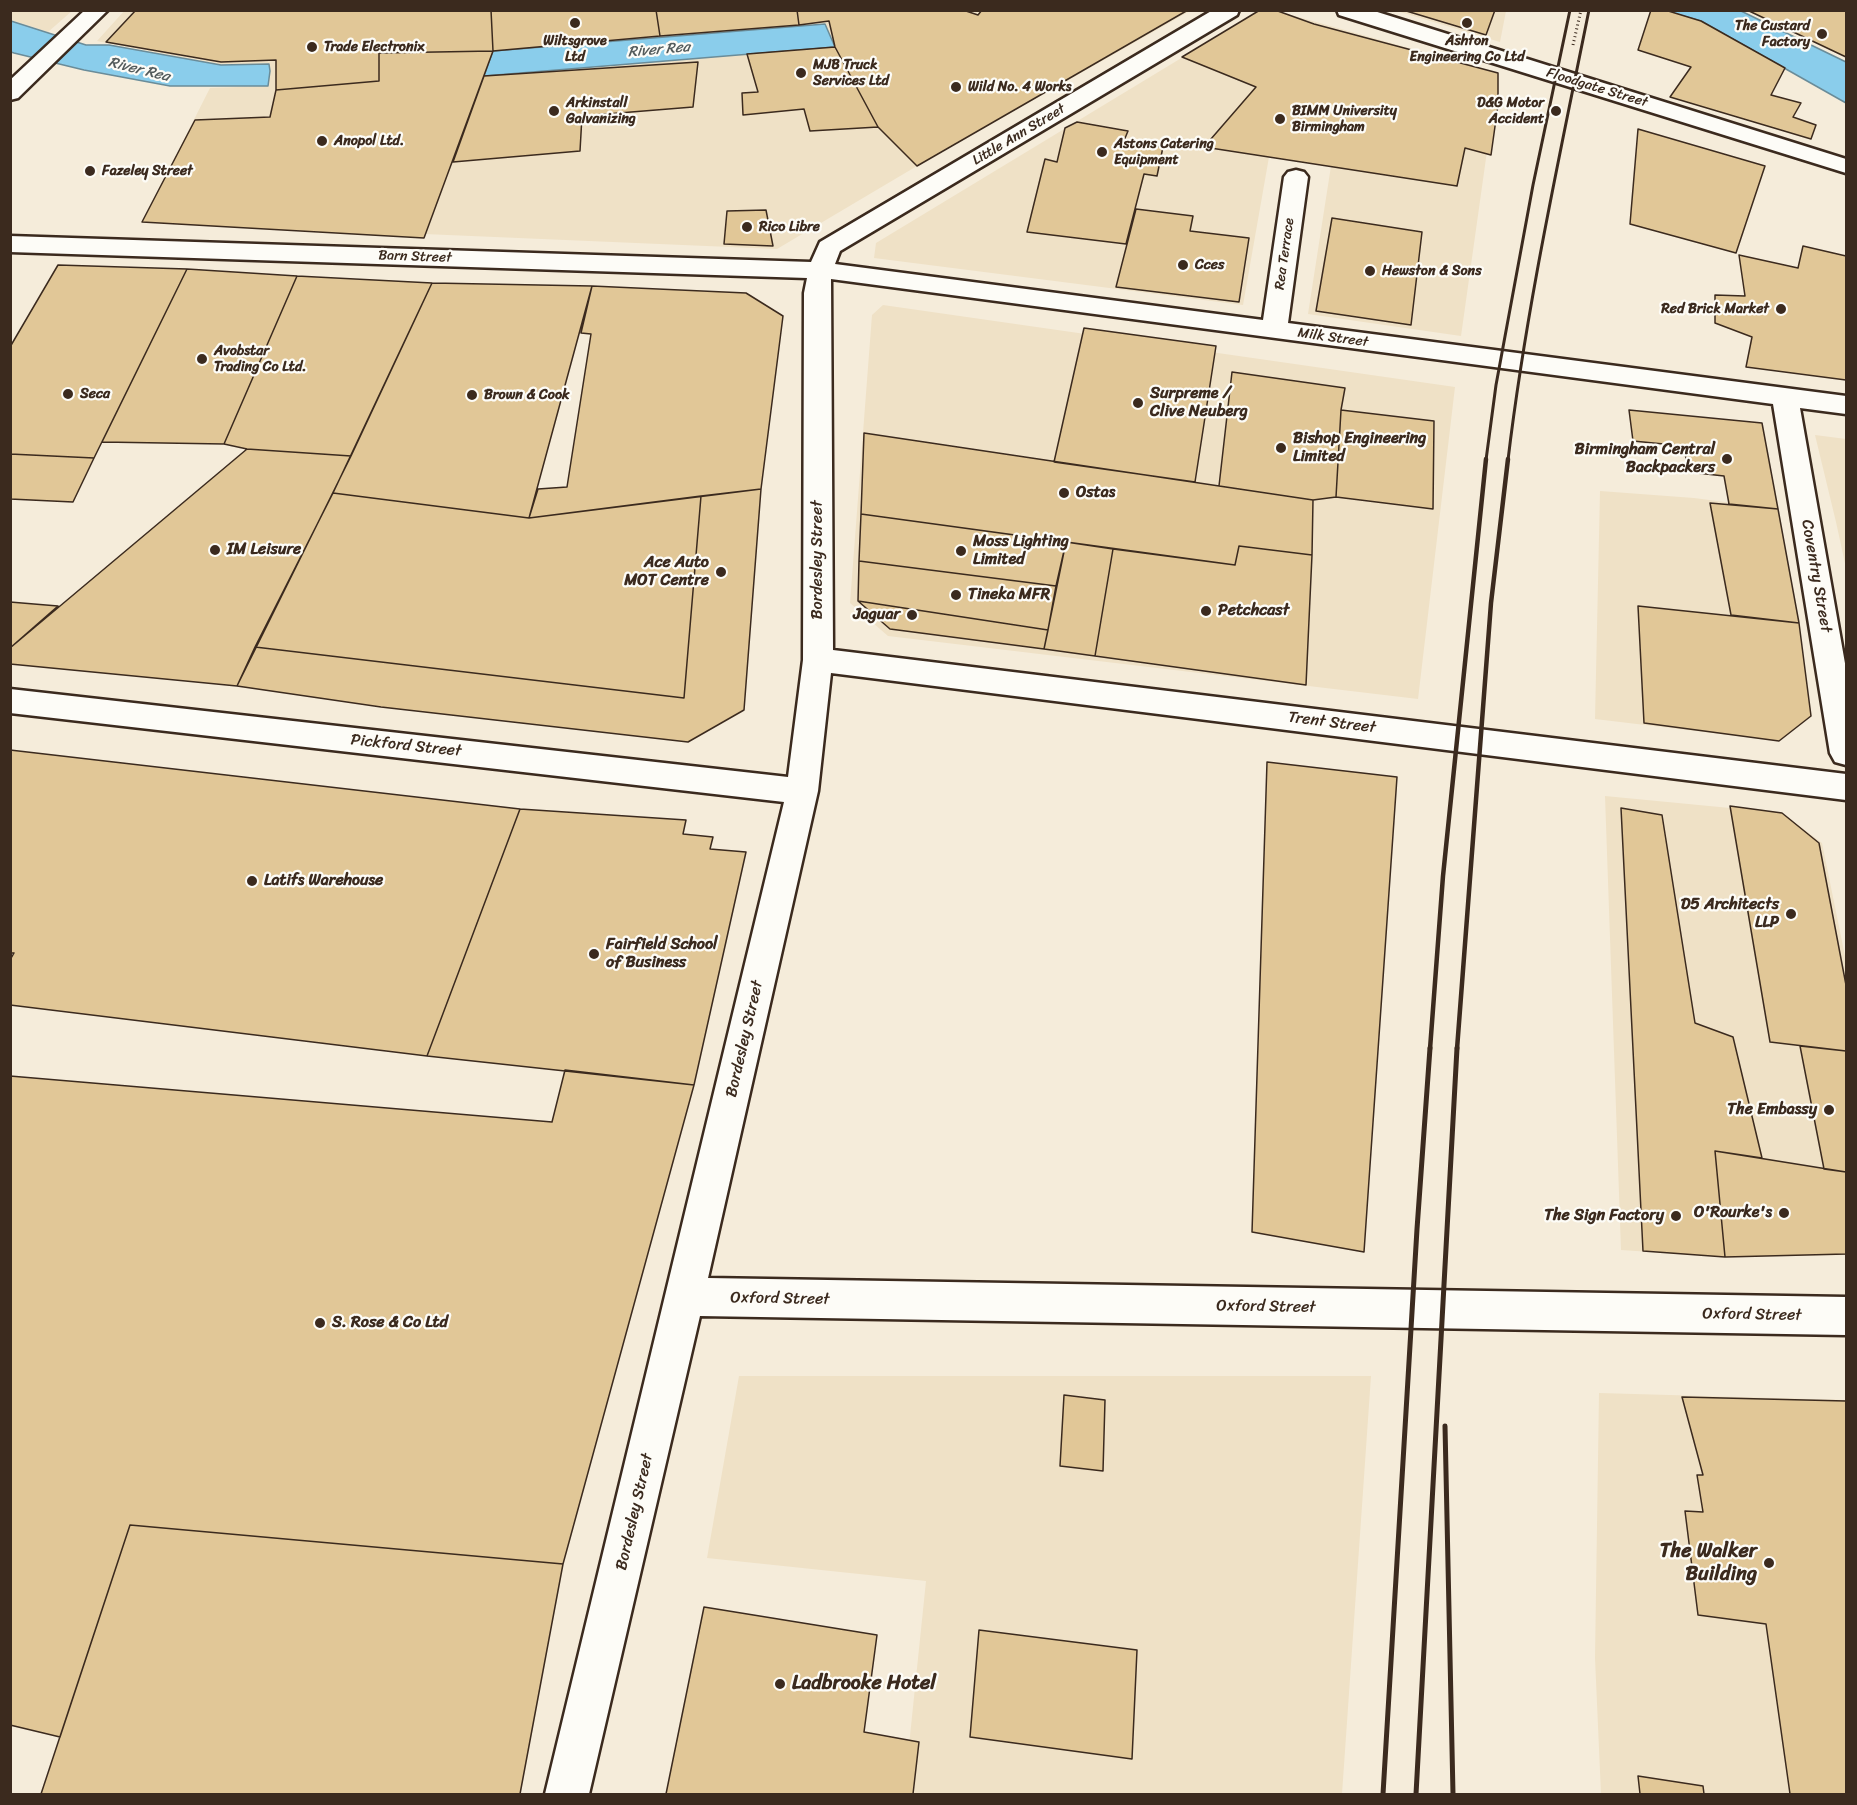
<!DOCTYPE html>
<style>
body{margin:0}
#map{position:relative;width:1857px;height:1805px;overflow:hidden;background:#f5ecda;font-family:Sriracha,sans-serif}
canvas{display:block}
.frame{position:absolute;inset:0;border:12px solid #3b2a1e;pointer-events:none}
</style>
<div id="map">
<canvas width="1857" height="1805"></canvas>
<div class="frame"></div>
</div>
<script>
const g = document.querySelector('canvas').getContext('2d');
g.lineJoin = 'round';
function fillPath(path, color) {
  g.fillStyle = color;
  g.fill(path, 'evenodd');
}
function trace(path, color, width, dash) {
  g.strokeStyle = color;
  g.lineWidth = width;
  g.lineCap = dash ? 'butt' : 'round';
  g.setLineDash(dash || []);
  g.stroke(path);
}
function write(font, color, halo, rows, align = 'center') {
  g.font = font + ' Sriracha,sans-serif';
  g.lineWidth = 4.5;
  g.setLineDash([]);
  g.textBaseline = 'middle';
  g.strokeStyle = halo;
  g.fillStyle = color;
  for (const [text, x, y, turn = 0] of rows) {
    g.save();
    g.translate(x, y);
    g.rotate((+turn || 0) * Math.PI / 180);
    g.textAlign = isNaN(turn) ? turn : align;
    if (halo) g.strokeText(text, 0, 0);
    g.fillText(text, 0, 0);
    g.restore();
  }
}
fillPath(new Path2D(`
 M125,10L1190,11L917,166L777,249L142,222L210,88L268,86L270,70L268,64L221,65L97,41Z
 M10,11L11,10L72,11L48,32L11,20Z
 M1259,11H1277L1498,73L1461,336L1308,314L1331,166L1269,157L1243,305L874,258L876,243Z
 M1397,11H1506L1500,42Z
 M883,305L1455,387L1418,699L888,636L850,603L872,315Z
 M1815,435L1846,439V568L1836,522Z
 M1600,491L1694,498L1778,509L1811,716L1779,741L1595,719Z
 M1605,796L1782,813L1822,843L1846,961V1255L1725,1257L1621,1250Z
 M739,1376H1371L1342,1794H904L926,1581L707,1558Z
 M1599,1393L1846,1400V1794H1601L1595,1658Z`), '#efe1c6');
const water = new Path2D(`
 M1665,11H1741L1846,62V103L1701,21Z
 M11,21L86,45H109L221,65L269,64L270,71L268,86H170L84,70L14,53L11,52Z
 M825,24L835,47L484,76L493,51Z`);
fillPath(water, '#8acdeb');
trace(water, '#6a8c99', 1.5);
const building = new Path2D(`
 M136,10H491L493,51L379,53V81L276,90V60L221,62L106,42Z
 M491,10H656L660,36L493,51Z
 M656,10H797L799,25L660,36Z
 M797,10H963L978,15L982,10H1188L917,166L878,127L835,47L829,21L799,25Z
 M1260,10H1275L1314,24L1498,73V105L1491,155L1465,148L1457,186L1204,147L1256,87L1182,57Z
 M1403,10H1495L1486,35Z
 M1651,10H1665L1701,21L1785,68L1771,95L1801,103L1793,117L1816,125L1811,139L1670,97L1691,67L1638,50Z
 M1747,10H1846V57Z
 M835,47L878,127L810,131L804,109L743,115L742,93L758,92L747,54Z
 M493,51L424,238L142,222L195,120L270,117L276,90L379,81V53Z
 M698,62L693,107L582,116L580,151L453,162L484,76Z
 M1077,122L1128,131L1123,143L1163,147L1157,176L1144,174L1126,244L1027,232L1045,159L1057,162L1065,128Z
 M1638,129L1765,166L1736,253L1630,224Z
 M1136,209L1193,216L1190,231L1249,238L1239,302L1116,287Z
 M766,210L773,246L724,244L727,211Z
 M1332,218L1422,232L1411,325L1316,311Z
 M1803,246L1846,256V380L1746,367L1752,337L1715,323V295L1745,296L1739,255L1798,268Z
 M58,265L187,269L94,458L10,454V347Z
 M187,269L297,276L224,444L102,442Z
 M297,276L432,283L351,456L247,449L224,444Z
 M432,283L592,286L529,518L333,493Z
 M592,286L746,293L783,316L761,489L529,518L538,489L567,487L591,334L581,333Z
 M1084,328L1216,346L1195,482L1054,462Z
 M1232,372L1345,388L1341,410L1336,497L1313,500L1219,486Z
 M1341,410L1434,421L1433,509L1336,497Z
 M1629,410L1762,423L1778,509L1729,504L1724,476L1688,472L1684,446L1633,441Z
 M864,433L1313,500L1312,555L1239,546L1235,565L861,514Z
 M247,449L351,456L237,686L10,664V648Z
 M10,454L94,458L73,502L10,499Z
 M761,489L744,710L688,742L381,707L237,686L255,647L684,698L701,496Z
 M333,493L529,518L701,496L684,698L255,647Z
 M1710,503L1778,509L1799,623L1731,615Z
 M861,514L1066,542L1056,586L859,561Z
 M1066,542L1113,549L1095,656L1044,649Z
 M1239,546L1312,555L1306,685L1095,656L1113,549L1235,565Z
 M859,561L1056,586L1048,630L858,601Z
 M858,601L1048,630L1044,649L890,629Z
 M10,602L58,606L10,648Z
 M1638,606L1799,623L1811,716L1779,741L1644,723Z
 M10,750L520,809L427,1056L10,1005V960L14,953H10Z
 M1267,762L1397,777L1364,1252L1252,1232Z
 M1730,806L1782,813L1819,843L1846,985V1051L1770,1042Z
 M1621,808L1662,815L1695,1023L1733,1037L1762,1158L1715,1151L1725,1257L1643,1251Z
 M520,809L686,820L683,834L713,837L710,849L746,852L694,1085L427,1056Z
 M1800,1046L1846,1051V1172L1824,1169Z
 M565,1070L694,1085L563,1564L130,1525L60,1737L10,1725V1076L552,1122Z
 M1715,1151L1846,1172V1254L1725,1257Z
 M1064,1395L1105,1400L1103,1471L1060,1466Z
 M1682,1397L1846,1401V1794H1790L1766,1624L1698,1615L1685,1511L1703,1512L1697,1475H1703Z
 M130,1525L563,1564L520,1794H41Z
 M704,1607L877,1635L864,1732L919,1742L913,1794H666Z
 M979,1630L1137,1650L1132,1759L970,1737Z
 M1638,1776L1703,1786L1704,1794H1640Z`);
fillPath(building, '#e1c797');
trace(building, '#3b2a1e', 1.5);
const minor = new Path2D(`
 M85,10H108L18,98L10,100V80Z
 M1213,10H1239L1237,15L840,251L835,264L1263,320L1284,177L1288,172L1296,170L1304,172L1308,177L1288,323L1846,396V414L1800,408L1846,669V765L1835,762L1830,753L1773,404L831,279L833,650L1846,774V800L831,673L818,791L708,1278L1846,1297V1335L700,1316L589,1794H545L784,802L10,713V689L788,777L803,660L804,293L807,278L10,252V236L811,262L820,242Z
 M1337,10H1371L1846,159V173L1339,15Z`);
trace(minor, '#3b2a1e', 5);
trace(new Path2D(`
 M1573,45L1581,10`), '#3b2a1e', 3, [1, 3]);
fillPath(minor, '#fdfcf7');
trace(new Path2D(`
 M1486,460L1496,385L1533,185L1570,10
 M1508,460C1526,309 1559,159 1589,10`), '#3b2a1e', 3);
trace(new Path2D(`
 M1430,1049L1443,876L1486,459
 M1457,1049L1491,603L1508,459`), '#3b2a1e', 4.5);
trace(new Path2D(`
 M1445,1426L1453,1794
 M1383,1794L1417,1229L1430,1048
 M1416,1794L1457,1048`), '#3b2a1e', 5);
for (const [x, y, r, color] of [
 [575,23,6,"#3b2a1e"],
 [1467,23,6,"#3b2a1e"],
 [1822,34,6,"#3b2a1e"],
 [312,47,6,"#3b2a1e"],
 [801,73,6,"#3b2a1e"],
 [956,87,6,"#3b2a1e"],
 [554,111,6,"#3b2a1e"],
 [1556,111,6,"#3b2a1e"],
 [1280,119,6,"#3b2a1e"],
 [322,141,6,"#3b2a1e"],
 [1102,152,6,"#3b2a1e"],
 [90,171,6,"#3b2a1e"],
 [747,227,6,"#3b2a1e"],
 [1183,265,6,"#3b2a1e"],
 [1370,271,6,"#3b2a1e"],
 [1781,309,6,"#3b2a1e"],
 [202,359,6,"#3b2a1e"],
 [68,394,6,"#3b2a1e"],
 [472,395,6,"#3b2a1e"],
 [1138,403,6,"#3b2a1e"],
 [1281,448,6,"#3b2a1e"],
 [1727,459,6,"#3b2a1e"],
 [1064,493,6,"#3b2a1e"],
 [215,550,6,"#3b2a1e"],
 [961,551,6,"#3b2a1e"],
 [721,572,6,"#3b2a1e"],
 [956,595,6,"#3b2a1e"],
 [1206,611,6,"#3b2a1e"],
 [912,615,6,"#3b2a1e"],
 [252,881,6,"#3b2a1e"],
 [1791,914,6,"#3b2a1e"],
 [594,954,6,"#3b2a1e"],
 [1829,1110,6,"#3b2a1e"],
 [1784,1213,6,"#3b2a1e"],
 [1676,1216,6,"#3b2a1e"],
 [320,1323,6,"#3b2a1e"],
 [1769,1563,6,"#3b2a1e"],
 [780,1684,6,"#3b2a1e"]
]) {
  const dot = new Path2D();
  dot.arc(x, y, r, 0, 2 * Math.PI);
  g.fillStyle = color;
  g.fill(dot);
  trace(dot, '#fdfcf7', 2);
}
write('bold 14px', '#3b2a1e', '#fdfcf7', [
 ["The Custard",1810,26,"right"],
 ["Factory",1810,42,"right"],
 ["Wiltsgrove",575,41,"center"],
 ["Ltd",575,57,"center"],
 ["Ashton",1467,41,"center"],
 ["Engineering Co Ltd",1467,57,"center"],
 ["Trade Electronix",324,47],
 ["MJB Truck",813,65],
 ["Services Ltd",813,81],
 ["Wild No. 4 Works",968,87],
 ["Arkinstall",566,103],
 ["Galvanizing",566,119],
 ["D&G Motor",1544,103,"right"],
 ["Accident",1544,119,"right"],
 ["BIMM University",1292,111],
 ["Birmingham",1292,127],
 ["Anopol Ltd.",334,141],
 ["Astons Catering",1114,144],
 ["Equipment",1114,160],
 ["Fazeley Street",102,171],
 ["Rico Libre",759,227],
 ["Cces",1195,265],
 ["Hewston & Sons",1382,271],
 ["Red Brick Market",1769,309,"right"],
 ["Avobstar",214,351],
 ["Trading Co Ltd.",214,367],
 ["Seca",80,394],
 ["Brown & Cook",484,395]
], 'left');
write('14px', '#3b2a1e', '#fdfcf7', [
 ["Floodgate Street",1597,88,17],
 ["Little Ann Street",1019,135,-31],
 ["Rea Terrace",1285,254,-82],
 ["Barn Street",415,257,2],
 ["Milk Street",1333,338,8]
]);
write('italic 15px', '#535b5c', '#fdfcf7', [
 ["River Rea",659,50,-5],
 ["River Rea",139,70,14]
]);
write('bold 16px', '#3b2a1e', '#fdfcf7', [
 ["Surpreme /",1150,394],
 ["Clive Neuberg",1150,412],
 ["Bishop Engineering",1293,439],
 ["Limited",1293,457],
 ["Birmingham Central",1715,450,"right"],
 ["Backpackers",1715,468,"right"],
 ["Ostas",1076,493],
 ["Moss Lighting",973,542],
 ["Limited",973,560],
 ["IM Leisure",227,550],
 ["Ace Auto",709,563,"right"],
 ["MOT Centre",709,581,"right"],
 ["Tineka MFR",968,595],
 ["Petchcast",1218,611],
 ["Jaguar",900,615,"right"],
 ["Latifs Warehouse",264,881],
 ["D5 Architects",1779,905,"right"],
 ["LLP",1779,923,"right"],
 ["Fairfield School",606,945],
 ["of Business",606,963],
 ["The Embassy",1817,1110,"right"],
 ["O'Rourke's",1772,1213,"right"],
 ["The Sign Factory",1664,1216,"right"],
 ["S. Rose & Co Ltd",332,1323]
], 'left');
write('16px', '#3b2a1e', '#fdfcf7', [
 ["Bordesley Street",818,560,-90],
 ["Coventry Street",1816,576,80],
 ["Trent Street",1332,723,7],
 ["Pickford Street",406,746,6],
 ["Bordesley Street",745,1039,-77],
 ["Oxford Street",780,1299,1],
 ["Oxford Street",1266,1307,1],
 ["Oxford Street",1752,1315,1],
 ["Bordesley Street",635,1512,-77]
]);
write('bold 20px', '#3b2a1e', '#fdfcf7', [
 ["The Walker",1757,1552],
 ["Building",1757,1575],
 ["Ladbrooke Hotel",792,1684,"left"]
], 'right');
</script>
